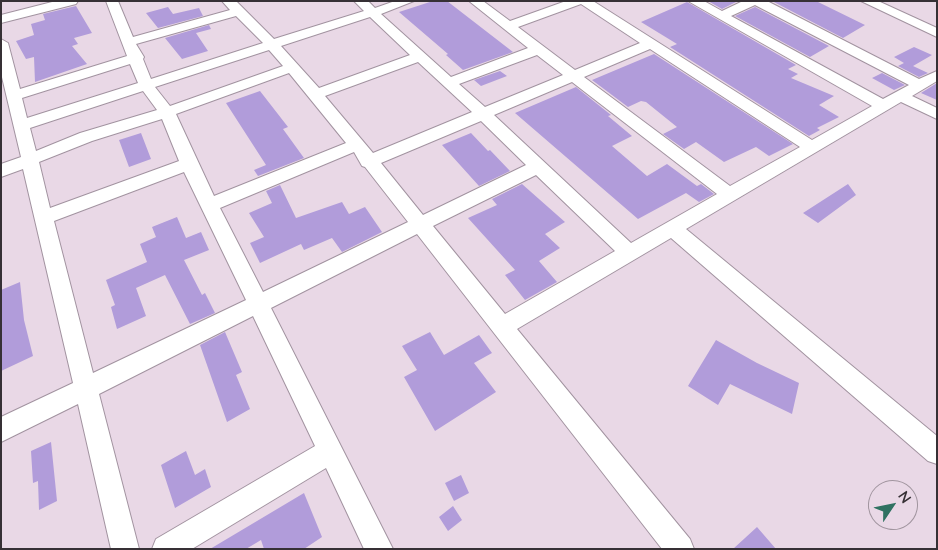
<!DOCTYPE html>
<style>
body{margin:0}
#map{position:relative;width:938px;height:550px;overflow:hidden;background:#e9d8e6;font-family:Lato,sans-serif}
canvas{display:block}
.frame{position:absolute;inset:0;border:2px solid #363035;pointer-events:none}
.north{position:absolute;left:868px;top:480px;width:50px;height:50px;box-sizing:border-box;background:#e9d8e6;border:1px solid #a1959f;border-radius:50%;rotate:56deg;font-size:14px;font-weight:700;line-height:20px;text-align:center;color:#363035}
.north::after{content:'';display:block;margin:auto;width:18px;height:22px;background:#307262;clip-path:polygon(50% 0,100% 100%,50% 72%,0 100%)}
</style>
<div id="map">
<canvas width="938" height="550"></canvas>
<div class="frame"></div>
<div class="north">N</div>
</div>
<script>
const g = document.querySelector('canvas').getContext('2d');
g.lineJoin = 'round';
function fillPath(path, color) {
  g.fillStyle = color;
  g.fill(path, 'evenodd');
}
function trace(path, color, width, dash) {
  g.strokeStyle = color;
  g.lineWidth = width;
  g.lineCap = dash ? 'butt' : 'round';
  g.setLineDash(dash || []);
  g.stroke(path);
}
fillPath(new Path2D(`
 M433,1H447L513,52L463,70L446,55L448,54L399,12Z
 M708,1H738L722,9Z
 M772,1H816L865,25L843,38Z
 M687,2L796,65L788,69L798,74L791,78L834,96L819,105L839,117L817,128L820,130L809,136L670,47L677,44L641,22Z
 M76,6L92,33L74,38L78,44L72,46L87,64L35,82L34,57L26,59L16,41L34,35L31,24L45,20L43,14Z
 M168,7L173,14L199,8L203,16L158,28L146,13Z
 M755,7L829,46L810,57L735,16Z
 M209,25L211,29L196,33L208,51L182,59L165,38Z
 M914,47L932,55L913,66L928,73L919,77L898,66L904,63L894,57Z
 M654,54L793,144L769,156L756,147L724,162L696,142L684,149L663,134L677,127L646,102L641,101L628,107L592,80Z
 M500,71L507,76L481,86L474,80Z
 M882,73L905,85L894,90L872,78Z
 M937,83V100L921,93Z
 M576,87L611,115L608,116L632,136L612,146L647,176L667,164L697,186L701,184L714,194L699,202L686,193L638,219L515,113Z
 M260,91L288,127L283,129L304,158L258,176L254,170L266,165L226,103Z
 M141,133L151,159L129,167L119,140Z
 M471,133L488,151L490,150L510,171L479,186L442,145Z
 M522,184L565,222L545,234L560,248L539,261L557,282L525,300L505,275L515,270L468,218L497,205L492,199Z
 M848,184L856,195L818,223L803,213Z
 M280,185L296,218L342,202L349,214L365,207L382,232L342,252L332,238L304,250L301,244L260,263L250,243L264,237L249,213L272,203L266,191Z
 M177,217L186,238L201,232L209,250L184,260L202,295L205,293L215,313L190,324L165,275L136,288L146,316L117,329L111,307L115,305L106,280L147,262L140,244L156,237L152,227Z
 M20,282L24,320L33,356L1,371V290Z
 M225,332L242,372L236,375L250,409L227,422L200,345Z
 M430,332L444,355L479,335L492,353L474,363L496,392L435,431L404,377L417,370L402,346Z
 M716,340L757,363L799,383L792,414L730,384L718,405L688,386Z
 M51,442L57,501L39,510L38,481L33,483L31,451Z
 M186,451L195,475L205,469L211,487L175,508L161,465Z
 M461,475L469,493L454,501L445,483Z
 M304,493L322,537L304,549H264L261,540L246,549H210Z
 M453,506L462,520L448,531L439,517Z
 M757,527L776,549H733Z`), '#b19cda');
const street = new Path2D(`
 M56,1H78L76,4L1,23V15Z
 M106,1H118L133,37L230,10L222,1H236L274,39L364,11L354,1H368L375,8L395,1H414L381,14L451,77L528,48L469,1H483L510,21L566,1H593L812,140L872,106L688,1H704L722,11L743,1H767L919,79L937,71V81L912,96L937,108V119L901,102L686,229L937,436V464L928,461L671,238L517,329L690,539L694,549H662L417,234L271,308L393,549H364L326,468L192,549H152L156,539L315,446L253,316L99,394L139,549H111L78,404L1,442V417L73,383L23,169L1,177V164L21,157L1,73V39L8,43L20,89L127,56ZM581,4L640,43L575,70L518,27ZM755,5L909,85L883,99L731,16ZM236,16L263,43L151,79L143,59L144,57L136,44ZM370,17L410,55L319,88L281,46ZM650,49L800,147L730,186L584,77ZM269,50L283,66L170,106L155,87ZM537,55L563,75L485,107L459,84ZM418,62L472,112L373,153L325,96ZM130,64L138,83L27,118L22,98ZM289,73L346,143L214,196L176,114ZM572,82L717,194L631,243L494,115ZM143,91L157,110L80,133L36,151L30,128ZM162,119L179,161L50,208L39,162L92,141ZM481,121L526,165L423,215L381,163ZM354,152L362,166L365,167L408,222L263,292L220,208ZM184,172L246,300L93,373L54,221ZM536,175L615,251L505,314L433,226Z
 M861,1H878L937,28V37Z`);
trace(street, '#a293a0', 2);
fillPath(street, '#fff');
</script>
